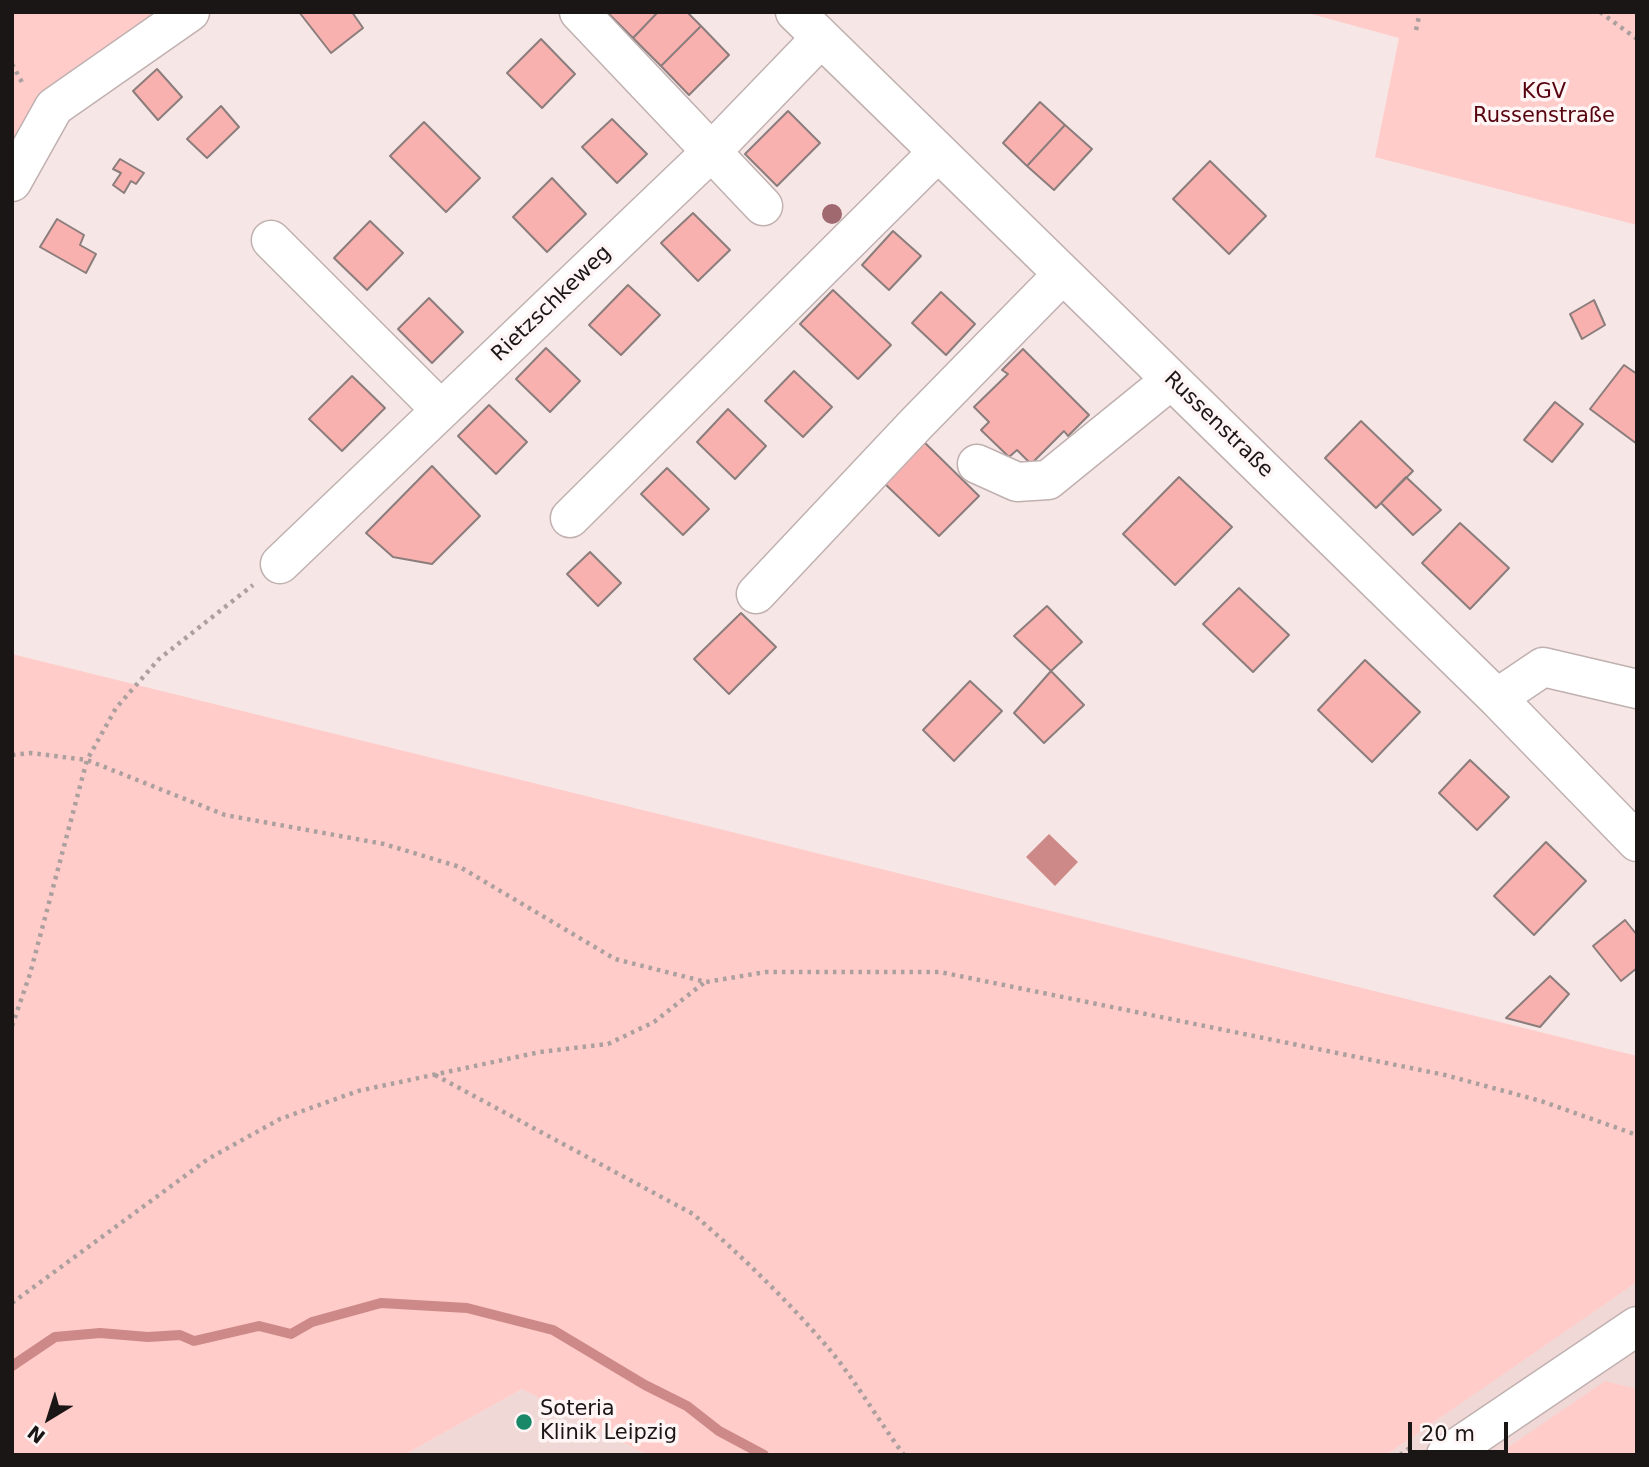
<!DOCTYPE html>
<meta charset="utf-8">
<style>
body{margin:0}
#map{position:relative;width:1649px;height:1467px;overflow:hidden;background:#f6e6e5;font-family:"DejaVu Sans",sans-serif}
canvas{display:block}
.frame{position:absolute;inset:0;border:14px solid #1b1616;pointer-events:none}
.north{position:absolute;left:14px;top:1383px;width:70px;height:70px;-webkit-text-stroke:5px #fef5f4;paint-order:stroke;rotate:218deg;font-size:19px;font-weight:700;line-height:28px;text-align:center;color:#1b1616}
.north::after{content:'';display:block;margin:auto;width:24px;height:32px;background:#1b1616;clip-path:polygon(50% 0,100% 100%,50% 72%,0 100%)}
.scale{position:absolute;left:1408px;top:1422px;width:100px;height:32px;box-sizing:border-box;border:4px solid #1b1616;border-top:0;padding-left:9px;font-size:21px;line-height:24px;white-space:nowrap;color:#1b1616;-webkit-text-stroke:5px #fef5f4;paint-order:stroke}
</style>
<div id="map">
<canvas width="1649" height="1467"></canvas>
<div class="frame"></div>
<div class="north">N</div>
<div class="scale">20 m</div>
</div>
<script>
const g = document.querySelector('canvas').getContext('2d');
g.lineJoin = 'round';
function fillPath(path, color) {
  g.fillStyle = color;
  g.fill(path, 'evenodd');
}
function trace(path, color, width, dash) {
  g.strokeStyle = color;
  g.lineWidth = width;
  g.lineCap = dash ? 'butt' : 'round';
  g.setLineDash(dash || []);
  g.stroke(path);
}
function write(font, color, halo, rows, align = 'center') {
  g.font = font + ' "DejaVu Sans",sans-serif';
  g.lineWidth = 7;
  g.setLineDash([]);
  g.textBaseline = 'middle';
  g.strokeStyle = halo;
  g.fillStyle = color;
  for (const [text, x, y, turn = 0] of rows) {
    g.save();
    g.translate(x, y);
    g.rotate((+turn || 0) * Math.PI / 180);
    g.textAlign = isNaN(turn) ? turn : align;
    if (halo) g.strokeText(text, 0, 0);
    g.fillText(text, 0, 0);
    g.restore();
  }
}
fillPath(new Path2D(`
 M1637,1282V1455H1386L1514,1366Z
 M522,1389L647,1455H404Z`), '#f0d8d6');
fillPath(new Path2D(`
 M12,12H186L54,107L12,184Z
 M1304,12H1637V225L1375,157L1399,38Z
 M12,654L1637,1056V1282L1386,1455H647L522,1389L404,1455H12Z
 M1605,1381L1637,1389V1455H1497Z`), '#ffccca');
fillPath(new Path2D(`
 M1049,834L1078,862L1055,886L1026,857Z`), '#cd8987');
trace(new Path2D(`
 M12,1366L55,1337L100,1333L148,1337L180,1335L194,1341L259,1326L291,1334L312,1322L381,1303L467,1308L553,1330L645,1385L687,1406L719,1431L764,1455`), '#cd8987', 10);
const building = new Path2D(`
 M299,12H352L363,28L331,53Z
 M607,12H658L633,38Z
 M658,12H687L701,26L661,66L633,38Z
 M701,26L729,55L689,95L661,66Z
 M541,39L575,74L542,108L507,73Z
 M157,69L182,97L158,120L133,91Z
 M1040,102L1065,125L1027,166L1003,143Z
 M221,106L239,127L207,158L187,139Z
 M788,111L820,143L777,186L745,154Z
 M612,119L647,154L617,183L582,147Z
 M424,122L480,178L446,212L390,156Z
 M1065,125L1092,149L1054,190L1027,166Z
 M120,159L144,173L136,184L131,181L124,193L113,185L121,173L113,169Z
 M1210,161L1266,216L1229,254L1173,199Z
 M552,178L586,214L547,252L513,217Z
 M693,213L730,250L698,281L661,243Z
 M57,219L84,235L80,245L96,254L86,273L40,247Z
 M370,221L403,253L367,290L334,258Z
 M893,231L921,256L889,290L862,265Z
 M628,285L660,315L621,355L589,325Z
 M833,290L891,345L858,379L800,324Z
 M941,292L975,324L946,355L912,323Z
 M429,298L463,332L432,363L398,329Z
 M1594,300L1605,325L1582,339L1570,314Z
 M546,348L580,381L550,412L516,379Z
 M1023,349L1089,415L1068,436L1064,431L1031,464L1017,450L1009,457L981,430L989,422L974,407L1008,374L1002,370Z
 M1624,365L1637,374V444L1590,409Z
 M794,371L832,407L803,437L765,401Z
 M352,376L385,408L342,451L309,419Z
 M1555,402L1583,424L1552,462L1524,440Z
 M489,405L527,442L496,474L458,436Z
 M728,409L766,446L735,479L697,442Z
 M1361,421L1413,471L1376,508L1325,458Z
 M922,440L979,496L939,536L882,481Z
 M432,466L480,516L432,564L393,557L366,533Z
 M667,468L709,509L683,535L641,494Z
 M1179,477L1232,527L1175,585L1123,534Z
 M1406,477L1441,510L1413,535L1381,503Z
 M1460,523L1509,568L1470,609L1422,563Z
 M590,552L621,583L598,606L567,574Z
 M1239,588L1289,635L1253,672L1203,624Z
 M1047,606L1082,642L1051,671L1014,636Z
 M741,613L776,647L729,694L694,659Z
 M1365,660L1420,712L1372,762L1318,710Z
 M1051,671L1084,705L1044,743L1014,713Z
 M970,681L1002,711L954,761L923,730Z
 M1470,760L1509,797L1477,830L1439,793Z
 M1546,842L1586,881L1534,935L1494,896Z
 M1625,920L1637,935V968L1621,981L1593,946Z
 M1550,976L1569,994L1540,1027L1506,1018Z`);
fillPath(building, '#f8b1af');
trace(building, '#8a7d7c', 2);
const minor = new Path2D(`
 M579,12L763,206
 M795,12L1497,698L1637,842
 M12,182L54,107L190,12
 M271,240L441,410
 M977,464L1017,482L1048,480L1171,380
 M570,518L938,152
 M280,564L712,151L820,39
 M756,594L916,424L1063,274
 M1497,698L1543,667L1637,689
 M1446,1455L1637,1326`);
trace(minor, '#c0b1b0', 41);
trace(new Path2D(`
 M1600,12L1637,39
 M1416,30L1420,12
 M12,64L24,86
 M12,755L31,753L87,760L225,815L384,844L460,867L615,959L706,982L766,972H940L1445,1075L1541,1101L1637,1135
 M12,1026L30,974L87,760L116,708L159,659L253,585
 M435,1075L693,1214C741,1255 789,1302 830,1350C857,1383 878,1420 904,1455
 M12,1303L208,1159L280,1119L358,1091L540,1052L608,1044L654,1022L705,982
 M1400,1455L1411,1447`), '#aca09f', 4.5, [3.5, 5]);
trace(minor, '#fff', 38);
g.fillStyle = '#9f696f';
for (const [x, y] of [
 [832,214]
]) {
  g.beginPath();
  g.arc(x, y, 10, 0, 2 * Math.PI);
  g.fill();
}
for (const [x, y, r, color] of [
 [524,1422,9,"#188868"]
]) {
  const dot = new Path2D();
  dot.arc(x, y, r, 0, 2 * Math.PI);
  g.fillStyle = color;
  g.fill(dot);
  trace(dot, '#fef5f4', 2.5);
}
write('21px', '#57020f', '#fef5f4', [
 ["KGV",1544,93],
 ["Russenstraße",1544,117]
]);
write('21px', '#1b1616', '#fef5f4', [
 ["Rietzschkeweg",552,304,-44],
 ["Russenstraße",1218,425,44]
]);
write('21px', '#1b1616', '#fef5f4', [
 ["Soteria",540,1410],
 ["Klinik Leipzig",540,1434]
], 'left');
</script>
